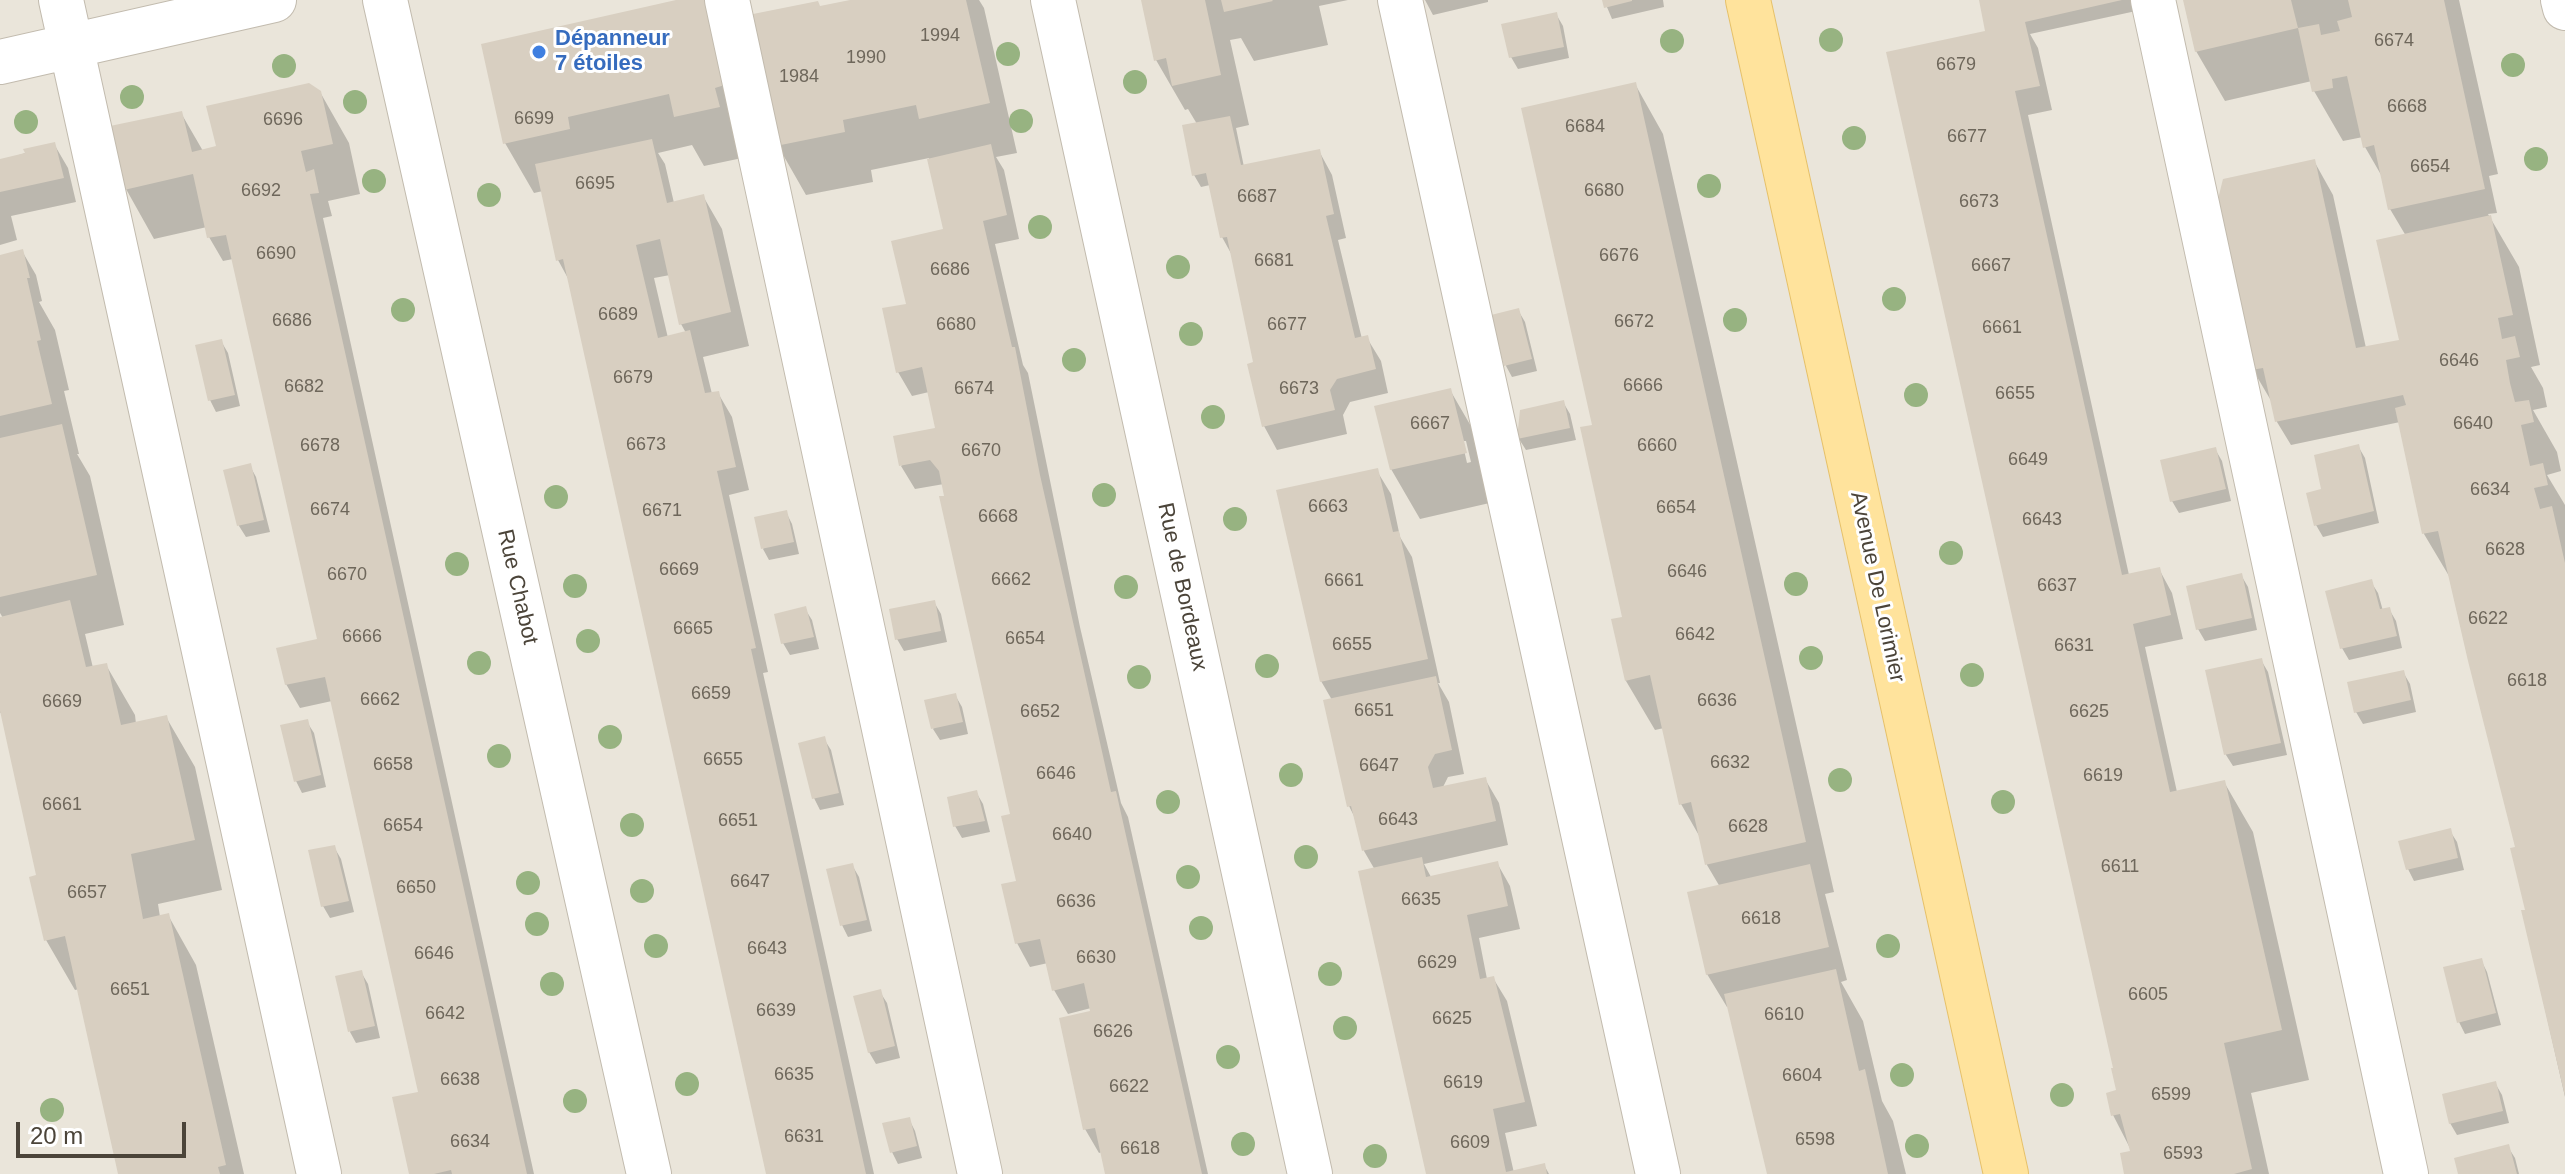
<!DOCTYPE html>
<meta charset="utf-8">
<style>
body{margin:0}
#map{position:relative;width:2565px;height:1174px;overflow:hidden;background:#f6f3ec;font-family:Arial,sans-serif}
canvas{display:block}
.scale{position:absolute;left:16px;top:1122px;width:170px;height:36px;box-sizing:border-box;border:4px solid #4b4439;border-top:0;padding-left:10px;font-size:24px;line-height:28px;white-space:nowrap;color:#4b4439;-webkit-text-stroke:6px #fff;paint-order:stroke}
</style>
<div id="map">
<canvas width="2565" height="1174"></canvas>
<div class="scale">20 m</div>
</div>
<script>
const g = document.querySelector('canvas').getContext('2d');
g.lineJoin = 'round';
function fillPath(path, color) {
  g.fillStyle = color;
  g.fill(path, 'evenodd');
}
function trace(path, color, width, dash) {
  g.strokeStyle = color;
  g.lineWidth = width;
  g.lineCap = dash ? 'butt' : 'round';
  g.setLineDash(dash || []);
  g.stroke(path);
}
function write(font, color, halo, rows, align = 'center') {
  g.font = font + ' Arial,sans-serif';
  g.lineWidth = 6;
  g.setLineDash([]);
  g.textBaseline = 'middle';
  g.strokeStyle = halo;
  g.fillStyle = color;
  for (const [text, x, y, turn = 0] of rows) {
    g.save();
    g.translate(x, y);
    g.rotate((+turn || 0) * Math.PI / 180);
    g.textAlign = isNaN(turn) ? turn : align;
    if (halo) g.strokeText(text, 0, 0);
    g.fillText(text, 0, 0);
    g.restore();
  }
}
fillPath(new Path2D(`
 M0,0H2565V1174H0Z`), '#eae5da');
fillPath(new Path2D(`
 M685,0H708L747,157L704,166L692,145L658,153L665,164L674,203L703,196L722,229L749,346L703,357L712,394L718,393L732,417L749,490L729,495L768,672L763,673L874,1174H769L570,282L558,260L543,191L534,193L505,143ZM670,275L681,324L686,333L668,338L654,278Z
 M861,0H979L984,8L1017,153L996,157L1004,170L1019,239L995,244L1023,365L1028,373L1080,627L1121,803L1128,817L1208,1174H1107L1102,1152L1099,1153L1085,1129L1091,1008L1068,1014L1054,990L1048,963L1030,967L1017,943L1018,882L1013,816L944,484L915,489L901,466L937,430L929,392L912,396L898,372L908,305L946,231L929,158L871,170L873,182L806,195L778,146L820,8Z
 M1143,0H1348L1319,6L1328,45L1254,61L1241,38L1230,40L1249,125L1236,128L1244,167L1319,151L1332,175L1346,238L1338,240L1362,339L1367,338L1381,361L1388,393L1350,402L1343,415L1347,434L1277,450L1264,426L1256,363L1233,257L1222,237L1210,185L1201,187L1194,175L1197,124L1188,109L1185,110L1156,60Z
 M1425,0H1488V2L1433,15Z
 M1604,0H1663L1664,7L1612,19Z
 M1981,0H2134L2136,11L2030,34L2038,48L2052,110L2028,115L2129,575L2159,569L2172,593L2183,639L2145,647L2177,792L2224,782L2253,832L2309,1080L2251,1093L2269,1174H2127L2132,1152L2113,1115L2118,1092L1988,32Z
 M2185,0H2459L2498,174L2489,176L2497,213L2488,214L2519,267L2540,365L2531,367L2543,388L2547,407L2533,410L2557,452L2561,471L2547,475L2565,505V1097L2523,912H2527L2518,849L2452,581L2424,534L2400,422L2291,445L2277,422L2273,404L2253,370L2314,161L2333,195L2366,348L2401,342L2406,236L2390,209L2384,180L2365,147L2363,137L2343,141L2314,91L2312,81L2225,101L2196,51Z
 M1556,14L1563,26L1569,58L1518,69L1511,57Z
 M1635,84L1663,134L1834,892L1825,894L1847,980L1841,982L1863,1021L1882,1101L1893,1121L1906,1174H1769L1729,1007H1727L1707,974L1720,887L1707,865L1701,839L1681,804L1664,728L1655,730L1626,681L1624,619L1594,427Z
 M320,92L349,143L360,194L328,201L332,216L323,218L534,1174H411L420,1093L332,701L300,708L286,684L319,641L233,259L223,261L209,237L207,227L154,239L126,189L181,113L203,151L218,148Z
 M54,144L68,168L76,202L11,216L17,240L0,245V161Z
 M22,251L36,275L42,301L39,302L55,330L69,390L64,391L79,454H77L90,476L124,625L85,634L93,668L106,665L135,715L136,724L166,717L195,767L222,890L158,904L160,917L168,915L196,965L244,1174H120L79,989L75,990L46,940L39,876L2,712L0,713V619L3,618L0,613V257Z
 M1518,310L1525,322L1537,371L1512,377L1506,366Z
 M221,341L228,353L240,406L216,412L210,400Z
 M1450,390L1479,440L1494,502L1420,519L1391,469ZM1462,441H1466L1471,462L1467,463Z
 M1563,402L1570,414L1576,440L1526,450L1519,439L1522,411Z
 M2358,446L2365,458L2379,523L2323,537L2316,525L2323,490Z
 M2215,449L2222,461L2231,501L2179,513L2172,501Z
 M250,466L256,477L270,532L246,537L239,526L226,471Z
 M1377,471L1391,494L1400,537L1412,557L1440,683H1438L1449,702L1464,774L1448,777L1442,789L1485,779L1499,803L1508,845L1424,864L1431,877L1497,863L1510,886L1520,929L1479,938L1487,979L1493,978L1507,1001L1537,1126L1505,1133L1514,1173L1544,1165L1549,1174H1428L1375,870L1364,851L1356,820L1349,806L1332,700L1321,681Z
 M786,512L792,524L799,554L769,560L763,549Z
 M2241,575L2248,587L2257,630L2205,641L2198,629Z
 M2371,582L2378,593L2383,611L2389,609L2396,621L2402,648L2349,660L2342,648Z
 M934,602L941,614L947,642L904,651L897,639Z
 M805,609L812,620L819,649L790,655L783,643Z
 M2261,660L2268,672L2287,755L2233,766L2226,755L2208,672Z
 M2403,672L2410,684L2416,712L2363,724L2356,712Z
 M955,695L962,707L968,734L940,740L933,729Z
 M307,722L314,733L326,787L302,793L296,781Z
 M824,739L831,750L844,805L820,810L814,798Z
 M976,792L983,804L990,832L962,838L955,826Z
 M2450,831L2457,842L2464,870L2414,881L2408,869Z
 M334,847L341,859L354,912L330,918L323,906Z
 M852,865L859,877L872,931L848,937L842,925Z
 M2481,960L2487,972L2501,1025L2465,1034L2459,1022Z
 M361,972L368,984L380,1038L356,1043L350,1032Z
 M880,992L887,1003L900,1058L876,1064L869,1052Z
 M2495,1083L2502,1095L2509,1123L2457,1135L2450,1123Z
 M909,1119L915,1131L922,1158L898,1164L892,1152Z
 M2508,1147L2515,1158L2519,1174H2460Z`), '#0003');
fillPath(new Path2D(`
 M676,0H708L728,84L715,88L720,107L674,117L669,94L568,117L570,129L503,144L481,44Z
 M850,0H966L990,103L919,119L916,105L843,120L845,132L776,146L748,15L818,1L820,6Z
 M1141,0H1205L1221,75L1172,86L1166,58L1154,61Z
 M1221,0H1272L1273,1L1224,12Z
 M1602,0H1632V1L1604,8Z
 M1979,0H2122L2025,22L2040,86L2015,91L2122,575L2160,567L2171,615L2133,624L2170,792L2225,780L2282,1030L2224,1043L2252,1169L2234,1174H2124L2120,1153L2130,1151L2120,1114L2111,1116L2106,1093L2116,1090L2111,1068H2113L1886,52L1985,31Z
 M2183,0H2291L2298,28L2195,52Z
 M2348,0H2444L2485,189L2388,210L2374,145L2363,148L2347,76L2332,79L2333,88L2312,92L2298,28L2319,24L2321,35L2340,31L2337,21L2352,17Z
 M1557,12L1564,47L1509,58L1501,24Z
 M1636,82L1806,842L1705,865L1691,802L1679,805L1650,675L1625,681L1611,619L1622,617L1580,427L1592,425L1521,108Z
 M309,83L321,91L333,144L301,151L306,172L314,169L319,193L310,194L527,1174H452L451,1170L434,1174H409L392,1097L418,1092L325,677L285,685L276,648L317,639L226,235L207,238L193,174L124,190L110,126L182,111L192,152L216,146L206,106Z
 M1230,116L1241,165L1320,149L1334,214L1326,216L1355,338L1368,335L1376,369L1337,379L1330,390L1335,410L1262,427L1247,364L1253,362L1227,237L1220,238L1206,173L1192,176L1182,125Z
 M652,139L667,203L704,194L731,312L679,325L660,239L636,245L658,338L690,330L705,393L719,391L736,467L717,471L756,648L751,649L765,713L866,1174H766L563,259L556,261L535,164Z
 M55,142L64,178L0,192V159L25,153L23,149Z
 M991,144L1007,215L983,221L1012,347H1015L1040,475L1097,729L1111,792L1116,791L1202,1174H1105L1095,1128L1083,1130L1059,1018L1090,1011L1084,983L1052,991L1040,939L1015,944L1001,884L1016,881L1001,816L1010,814L939,496H944L939,471L930,460L899,466L893,436L935,428L922,367L896,373L882,308L906,304L891,241L943,229L927,159Z
 M2315,159L2356,348L2399,340L2376,240L2491,215L2513,315L2498,318L2502,339L2515,336L2520,357L2506,360L2510,383L2515,402L2529,400L2534,422L2521,425L2530,466L2543,463L2548,485L2534,488L2540,509L2552,506L2565,563V1096L2521,910H2525L2510,848L2515,847L2468,661L2438,531L2422,534L2395,408L2406,405L2403,395L2275,422L2263,368L2251,370L2216,207L2223,179Z
 M23,249L30,278H27L41,340L37,341L52,404L0,416V255Z
 M1519,308L1532,359L1504,366L1491,315Z
 M222,339L235,395L208,401L195,345Z
 M1451,388L1467,453L1390,470L1374,406Z
 M1564,400L1570,428L1517,439L1520,410Z
 M62,424L97,575L0,597V438Z
 M2359,444L2374,511L2314,526L2306,493L2321,489L2314,455Z
 M2216,447L2226,489L2170,502L2160,460Z
 M251,463L264,520L237,526L223,470Z
 M1378,468L1393,532L1399,531L1428,659L1320,682L1276,490Z
 M787,510L794,542L761,549L754,517Z
 M2242,573L2252,618L2196,630L2186,586Z
 M2372,579L2380,609L2390,607L2397,636L2340,649L2325,591Z
 M70,600L86,667L107,663L121,725L167,715L195,840L131,854L143,919L169,913L226,1165L218,1167L220,1174H118L65,936L44,941L29,877L36,875L0,711V617Z
 M935,600L941,631L895,640L889,609Z
 M806,606L814,637L781,644L774,614Z
 M2262,658L2281,743L2224,755L2205,670Z
 M2404,670L2411,700L2354,713L2347,682Z
 M1436,676L1452,750L1435,754L1428,767L1433,788L1486,777L1496,821L1362,851L1351,806L1347,807L1323,700Z
 M956,693L963,722L931,729L924,700Z
 M308,719L321,775L294,782L280,725Z
 M825,736L839,793L812,799L798,743Z
 M977,790L985,821L953,827L947,797Z
 M2451,828L2458,858L2406,870L2398,841Z
 M335,845L349,901L321,907L308,850Z
 M1422,857L1426,877L1498,861L1508,906L1467,915L1480,979L1494,976L1525,1102L1493,1109L1506,1172L1545,1163L1547,1174H1426L1358,871Z
 M853,863L867,920L840,926L826,869Z
 M1810,864L1829,947L1706,975L1687,892Z
 M2482,958L2496,1013L2457,1023L2443,967Z
 M1836,969L1859,1071L1865,1069L1888,1174H1767L1724,994Z
 M362,970L375,1026L348,1032L335,976Z
 M881,989L895,1046L868,1053L853,996Z
 M2496,1081L2503,1111L2449,1124L2442,1094Z
 M910,1117L917,1146L890,1153L882,1123Z
 M2509,1144L2517,1174H2458L2454,1158Z`), '#d8cfc1');
const minor = new Path2D(`
 M61,0L319,1174
 M385,0L649,1174
 M727,0L980,1174
 M1053,0L1310,1174
 M1400,0L1658,1174
 M2153,0L2406,1174
 M2563,0L2565,8
 M0,62L274,0`);
const major = new Path2D(`
 M1748,0L2006,1174`);
trace(minor, '#c2bbae', 46);
trace(major, '#e6c16a', 46);
trace(minor, '#fff', 44);
trace(major, '#ffe39c', 44);
g.fillStyle = '#97b381';
for (const [x, y] of [
 [1831,40],
 [1672,41],
 [1008,54],
 [2513,65],
 [284,66],
 [1135,82],
 [132,97],
 [355,102],
 [1021,121],
 [26,122],
 [1854,138],
 [2536,159],
 [374,181],
 [1709,186],
 [489,195],
 [1040,227],
 [1178,267],
 [1894,299],
 [403,310],
 [1735,320],
 [1191,334],
 [1074,360],
 [1916,395],
 [1213,417],
 [1104,495],
 [556,497],
 [1235,519],
 [1951,553],
 [457,564],
 [1796,584],
 [575,586],
 [1126,587],
 [588,641],
 [1811,658],
 [479,663],
 [1267,666],
 [1972,675],
 [1139,677],
 [610,737],
 [499,756],
 [1291,775],
 [1840,780],
 [1168,802],
 [2003,802],
 [632,825],
 [1306,857],
 [1188,877],
 [528,883],
 [642,891],
 [537,924],
 [1201,928],
 [656,946],
 [1888,946],
 [1330,974],
 [552,984],
 [1345,1028],
 [1228,1057],
 [1902,1075],
 [687,1084],
 [2062,1095],
 [575,1101],
 [52,1110],
 [1243,1144],
 [1917,1146],
 [1375,1156]
]) {
  g.beginPath();
  g.arc(x, y, 12, 0, 2 * Math.PI);
  g.fill();
}
for (const [x, y, r, color] of [
 [539,52,8,"#3f7fe0"]
]) {
  const dot = new Path2D();
  dot.arc(x, y, r, 0, 2 * Math.PI);
  g.fillStyle = color;
  g.fill(dot);
  trace(dot, '#fff', 3);
}
write('18px', '#6e675b', null, [
 ["1994",940,36],
 ["6674",2394,41],
 ["1990",866,58],
 ["6679",1956,65],
 ["1984",799,77],
 ["6668",2407,107],
 ["6699",534,119],
 ["6696",283,120],
 ["6684",1585,127],
 ["6677",1967,137],
 ["6654",2430,167],
 ["6695",595,184],
 ["6692",261,191],
 ["6680",1604,191],
 ["6687",1257,197],
 ["6673",1979,202],
 ["6690",276,254],
 ["6676",1619,256],
 ["6681",1274,261],
 ["6667",1991,266],
 ["6686",950,270],
 ["6689",618,315],
 ["6686",292,321],
 ["6672",1634,322],
 ["6680",956,325],
 ["6677",1287,325],
 ["6661",2002,328],
 ["6646",2459,361],
 ["6679",633,378],
 ["6666",1643,386],
 ["6682",304,387],
 ["6674",974,389],
 ["6673",1299,389],
 ["6655",2015,394],
 ["6667",1430,424],
 ["6640",2473,424],
 ["6673",646,445],
 ["6678",320,446],
 ["6660",1657,446],
 ["6670",981,451],
 ["6649",2028,460],
 ["6634",2490,490],
 ["6663",1328,507],
 ["6654",1676,508],
 ["6674",330,510],
 ["6671",662,511],
 ["6668",998,517],
 ["6643",2042,520],
 ["6628",2505,550],
 ["6669",679,570],
 ["6646",1687,572],
 ["6670",347,575],
 ["6662",1011,580],
 ["6661",1344,581],
 ["6637",2057,586],
 ["6622",2488,619],
 ["6665",693,629],
 ["6642",1695,635],
 ["6666",362,637],
 ["6654",1025,639],
 ["6655",1352,645],
 ["6631",2074,646],
 ["6618",2527,681],
 ["6659",711,694],
 ["6662",380,700],
 ["6636",1717,701],
 ["6669",62,702],
 ["6651",1374,711],
 ["6652",1040,712],
 ["6625",2089,712],
 ["6655",723,760],
 ["6632",1730,763],
 ["6658",393,765],
 ["6647",1379,766],
 ["6646",1056,774],
 ["6619",2103,776],
 ["6661",62,805],
 ["6643",1398,820],
 ["6651",738,821],
 ["6654",403,826],
 ["6628",1748,827],
 ["6640",1072,835],
 ["6611",2120,867],
 ["6647",750,882],
 ["6650",416,888],
 ["6657",87,893],
 ["6635",1421,900],
 ["6636",1076,902],
 ["6618",1761,919],
 ["6643",767,949],
 ["6646",434,954],
 ["6630",1096,958],
 ["6629",1437,963],
 ["6651",130,990],
 ["6605",2148,995],
 ["6639",776,1011],
 ["6642",445,1014],
 ["6610",1784,1015],
 ["6625",1452,1019],
 ["6626",1113,1032],
 ["6635",794,1075],
 ["6604",1802,1076],
 ["6638",460,1080],
 ["6619",1463,1083],
 ["6622",1129,1087],
 ["6599",2171,1095],
 ["6631",804,1137],
 ["6598",1815,1140],
 ["6634",470,1142],
 ["6609",1470,1143],
 ["6618",1140,1149],
 ["6593",2183,1154]
]);
write('bold 22px', '#366cbe', '#fff', [
 ["Dépanneur",555,39],
 ["7 étoiles",555,64]
], 'left');
write('22px', '#4b4439', '#fff', [
 ["Rue Chabot",517,587,77],
 ["Rue de Bordeaux",1182,587,78],
 ["Avenue De Lorimier",1877,587,78]
]);
</script>
